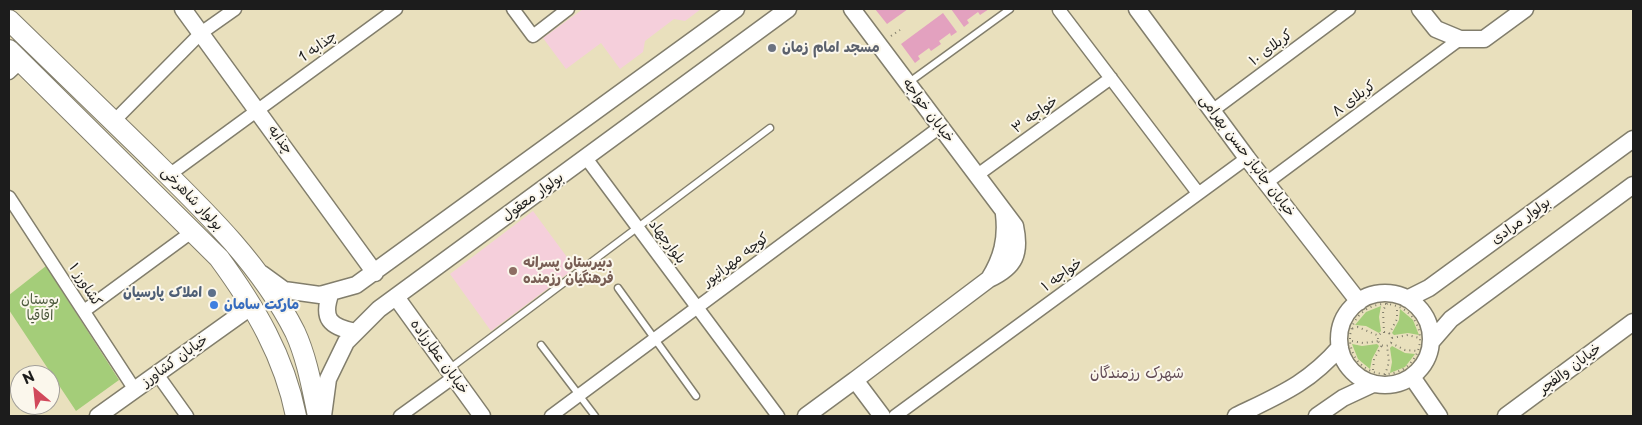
<!DOCTYPE html>
<meta charset="utf-8">
<style>
body{margin:0}
#map{position:relative;width:1642px;height:425px;overflow:hidden;background:#e9e0bd;font-family:"Playpen Sans",sans-serif}
canvas{display:block}
.frame{position:absolute;inset:0;border:10px solid #1c1c1c;pointer-events:none}
.north{position:absolute;left:10px;top:365px;width:50px;height:50px;box-sizing:border-box;background:#fbf7ec;border:1px solid #a29f99;border-radius:50%;rotate:332deg;font-size:14px;font-weight:700;line-height:20px;text-align:center;color:#1c1c1c}
.north::after{content:'';display:block;margin:auto;width:18px;height:22px;background:#d1495b;clip-path:polygon(50% 0,100% 100%,50% 72%,0 100%)}
</style>
<div id="map">
<canvas width="1642" height="425"></canvas>
<div class="frame"></div>
<div class="north">N</div>
</div>
<script>
const g = document.querySelector('canvas').getContext('2d');
g.lineJoin = 'round';
function fillPath(path, color) {
  g.fillStyle = color;
  g.fill(path, 'evenodd');
}
function trace(path, color, width, dash) {
  g.strokeStyle = color;
  g.lineWidth = width;
  g.lineCap = dash ? 'butt' : 'round';
  g.setLineDash(dash || []);
  g.stroke(path);
}
function write(font, color, halo, rows, align = 'center') {
  g.font = font + ' "Playpen Sans","Playpen Sans Arabic",sans-serif';
  g.lineWidth = 4;
  g.setLineDash([]);
  g.textBaseline = 'middle';
  g.strokeStyle = halo;
  g.fillStyle = color;
  for (const [text, x, y, turn = 0] of rows) {
    g.save();
    g.translate(x, y);
    g.rotate((+turn || 0) * Math.PI / 180);
    g.textAlign = isNaN(turn) ? turn : align;
    if (halo) g.strokeText(text, 0, 0);
    g.fillText(text, 0, 0);
    g.restore();
  }
}
fillPath(new Path2D(`
 M583,9H701L685,21L674,19L645,41L643,52L620,69L601,43L566,69L543,38Z
 M533,211L575,268L491,331L450,274Z`), '#f5cfdb');
fillPath(new Path2D(`
 M46,266L119,380L76,411L9,310V295Z
 M1381,306L1379,317L1381,331L1379,333L1366,326L1355,325L1366,312Z
 M1400,309L1413,320L1419,335L1408,333L1394,335L1392,333L1399,320Z
 M1352,344L1362,346L1377,344L1379,346L1372,359L1370,369L1358,359Z
 M1392,346L1405,353L1415,354L1405,367L1390,373L1392,362L1390,348Z`), '#a4cd79');
fillPath(new Path2D(`
 M875,9H908L887,24Z
 M951,9H989L980,15L978,12L967,20L969,23L964,27Z
 M943,13L957,32L951,36L950,33L939,41L941,44L931,51L929,48L918,56L920,59L915,63L901,44Z`), '#e3a1bf');
const service = new Path2D(`
 M908,83L1010,9
 M618,288L696,396
 M541,345L595,416
 M449,369L770,128`);
const minor = new Path2D(`
 M513,9L533,36L568,9
 M1059,10L1198,193
 M9,73L21,62
 M1212,111L1349,9
 M114,121L201,33L235,9
 M586,158L778,416
 M169,175L396,9
 M976,176L1111,78
 M1266,183L1460,39
 M9,197L135,390
 M84,311L193,231
 M157,374L187,416
 M400,416L454,377
 M551,416L940,127
 M895,416L1247,158`);
const tertiary = new Path2D(`
 M183,9L375,273
 M852,9L1015,226C1021,254 1015,267 989,279L855,380L882,416
 M1137,9L1247,158L1359,302
 M1420,9L1436,29L1460,39H1484L1525,9
 M262,274L284,290L320,295L356,285L736,9
 M989,279C1002,258 1007,239 1004,214
 M331,292C321,319 330,327 356,332
 M1339 339a46 46 0 1 1 92 0a46 46 0 1 1-92 0Z
 M396,297L482,416
 M1407,299L1429,288L1633,139
 M1431,342L1451,319L1633,185
 M1412,377L1439,416
 M98,416L252,306
 M323,416L328,379L346,342L379,309L788,9
 M806,416L855,380
 M1236,416C1279,395 1308,384 1340,347
 M1317,416L1343,398L1373,384
 M1506,416L1633,322`);
const primary = new Path2D(`
 M9,20C55,65 102,110 148,155C203,209 260,263 295,332C307,358 312,388 318,416
 M9,50L219,258C255,307 284,356 296,416`);
trace(service, '#827e6c', 9);
trace(minor, '#827e6c', 15);
trace(tertiary, '#827e6c', 19);
trace(primary, '#827e6c', 22);
trace(new Path2D(`
 M891,36L900,30
 M1350 339a35 35 0 1 1 70 0a35 35 0 1 1-70 0Z
 M1378 339a7 7 0 1 1 14 0a7 7 0 1 1-14 0Z
 M1342,333L1340,332L1358,327L1379,336
 M1384,333L1383,310L1393,295
 M1389,334L1397,319V309
 M1392,338L1408,335L1419,338
 M1352,341L1363,343L1379,341
 M1391,343L1405,350L1418,351
 M1373,370L1374,359L1382,345
 M1385,375L1389,362L1387,346`), '#827e6c', 2, [1, 4]);
trace(service, '#fff', 6);
trace(minor, '#fff', 12);
trace(tertiary, '#fff', 16);
trace(primary, '#fff', 20);
for (const [x, y, r, color] of [
 [772,48,5,"#6b7280"],
 [513,271,5,"#8d6e63"],
 [212,293,5,"#5c6f8a"],
 [214,305,5,"#3f7fe0"]
]) {
  const dot = new Path2D();
  dot.arc(x, y, r, 0, 2 * Math.PI);
  g.fillStyle = color;
  g.fill(dot);
  trace(dot, '#fbf7ec', 2);
}
write('14px', '#1c1c1c', '#fbf7ec', [
 ["چذابه 1",318,47,-36],
 ["کربلای ۱۰",1271,48,-37],
 ["کربلای ۸",1354,99,-37],
 ["خیابان خواجه",928,111,53],
 ["خواجه ۳",1035,115,-36],
 ["چذابه",280,140,54],
 ["خیابان جانباز حسن بهرامی",1247,156,53],
 ["بولوار معقول",533,197,-36],
 ["بولوار شاهرخی",192,199,46],
 ["بولوار مرادی",1521,221,-36],
 ["بلوارجهاد",667,242,53],
 ["کوچه مهرانپور",736,260,-37],
 ["خواجه ۱",1062,275,-36],
 ["کشاورز ۱",85,285,57],
 ["خیابان عطارزاده",439,357,54],
 ["خیابان کشاورز",175,361,-36],
 ["خیابان والفجر",1570,369,-37]
]);
write('bold 14px', '#5b616d', '#fbf7ec', [
 ["مسجد امام زمان",782,48]
], 'left');
write('bold 14px', '#785e54', '#fbf7ec', [
 ["دبیرستان پسرانه",523,263],
 ["فرهنگیان رزمنده",523,279]
], 'left');
write('bold 14px', '#4e5e75', '#fbf7ec', [
 ["املاک پارسیان",202,293]
], 'right');
write('14px', '#4c5a3d', '#fbf7ec', [
 ["بوستان",40,300],
 ["اقاقیا",40,316]
]);
write('bold 14px', '#366cbe', '#fbf7ec', [
 ["مارکت سامان",224,305]
], 'left');
write('15px', '#624b55', '#fbf7ec', [
 ["شهرک رزمندگان",1137,374]
]);
</script>
